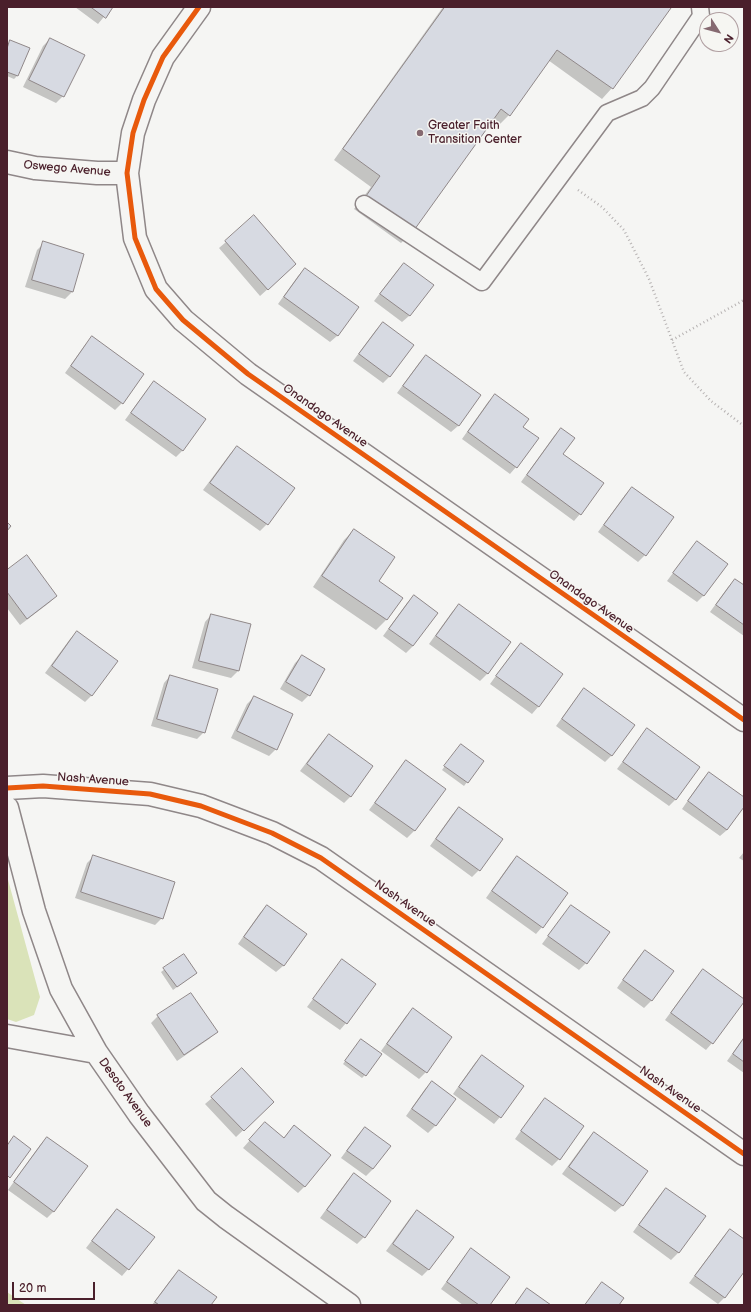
<!DOCTYPE html>
<style>
body{margin:0}
#map{position:relative;width:751px;height:1312px;overflow:hidden;background:#f5f5f3;font-family:"Balsamiq Sans",sans-serif}
canvas{display:block}
.frame{position:absolute;inset:0;border:8px solid #4a1f2b;pointer-events:none}
.north{position:absolute;left:699px;top:12px;width:40px;height:40px;box-sizing:border-box;background:#f6f6f2;border:1px solid #b1a0a2;border-radius:50%;rotate:126deg;font-size:11px;font-weight:700;line-height:16px;text-align:center;color:#4a1f2b}
.north::after{content:'';display:block;margin:auto;width:14px;height:18px;background:#866a71;clip-path:polygon(50% 0,100% 100%,50% 72%,0 100%)}
.scale{position:absolute;left:12px;top:1282px;width:83px;height:18px;box-sizing:border-box;border:2px solid #4a1f2b;border-top:0;padding-left:5px;font-size:12px;line-height:14px;white-space:nowrap;color:#4a1f2b;-webkit-text-stroke:3px #f6f6f2;paint-order:stroke}
</style>
<div id="map">
<canvas width="751" height="1312"></canvas>
<div class="frame"></div>
<div class="north">N</div>
<div class="scale">20 m</div>
</div>
<script>
const g = document.querySelector('canvas').getContext('2d');
g.lineJoin = 'round';
function fillPath(path, color) {
  g.fillStyle = color;
  g.fill(path, 'evenodd');
}
function trace(path, color, width, dash) {
  g.strokeStyle = color;
  g.lineWidth = width;
  g.lineCap = dash ? 'butt' : 'round';
  g.setLineDash(dash || []);
  g.stroke(path);
}
function write(font, color, halo, rows, align = 'center') {
  g.font = font + ' "Balsamiq Sans",sans-serif';
  g.lineWidth = 3;
  g.setLineDash([]);
  g.textBaseline = 'middle';
  g.strokeStyle = halo;
  g.fillStyle = color;
  for (const [text, x, y, turn = 0] of rows) {
    g.save();
    g.translate(x, y);
    g.rotate((+turn || 0) * Math.PI / 180);
    g.textAlign = isNaN(turn) ? turn : align;
    if (halo) g.strokeText(text, 0, 0);
    g.fillText(text, 0, 0);
    g.restore();
  }
}
fillPath(new Path2D(`
 M7,876L40,997L34,1015L16,1022L7,1019Z
 M7,1292L26,1305H7Z`), '#dae3b9');
fillPath(new Path2D(`
 M75,7H112L98,24Z
 M443,7H668L670,8L612,88L602,99L548,60L509,115L499,125L492,120L411,233L401,243L354,209L371,187L334,160Z
 M50,39L63,96L56,103L23,87L43,46Z
 M11,42L28,48L17,76L14,79L7,76V46Z
 M226,242L288,271L260,296L219,248Z
 M44,243L83,255L72,292L65,299L25,287L37,250Z
 M404,264L432,285L409,316L402,322L374,301L397,271Z
 M305,269L358,307L337,336L330,342L278,304L298,276Z
 M383,323L390,376L383,383L353,361L376,330Z
 M92,338L122,403L115,410L65,373L85,345Z
 M426,356L480,396L458,426L451,432L397,393L419,363Z
 M154,383L183,450L176,457L125,420L147,390Z
 M495,396L521,427L516,467L510,474L462,439L488,402Z
 M561,429L562,454L580,514L574,521L521,482L554,436Z
 M237,447L293,488L267,524L260,531L203,490L230,454Z
 M632,488L645,555L638,562L598,532L625,495Z
 M354,530L377,582L401,598L386,620L376,630L313,587L344,540Z
 M697,543L704,595L697,602L667,581L690,550Z
 M7,571L56,596L49,603L20,625L7,608Z
 M735,580L744,586V636L710,612L728,587Z
 M414,596L413,646L406,653L383,636L407,603Z
 M459,605L510,642L487,674L480,681L429,644L452,612Z
 M211,615L250,625L238,671L231,678L192,668L205,622Z
 M77,632L92,695L85,702L45,673L70,639Z
 M521,644L562,674L538,707L532,714L490,684L514,651Z
 M302,656L309,695L302,702L280,689L295,663Z
 M170,676L204,732L197,739L151,726L164,683Z
 M584,689L612,755L605,762L556,726L578,696Z
 M254,697L276,749L269,756L231,738L247,704Z
 M647,730L699,767L675,800L669,806L617,769L641,737Z
 M329,735L351,796L344,803L300,771L322,742Z
 M461,745L483,761L464,786L442,770Z
 M406,761L445,789L414,831L407,838L369,810L400,768Z
 M709,773L744,799V806L727,830L720,836L682,809L702,780Z
 M459,808L479,870L472,877L430,846L452,815Z
 M744,852V861L739,858Z
 M94,856L162,918L155,925L75,898L87,863Z
 M517,857L542,927L536,934L486,898L510,864Z
 M267,906L306,934L283,966L276,972L238,944L260,913Z
 M571,906L608,933L586,963L579,970L542,944L565,913Z
 M645,951L672,971L651,1001L644,1008L617,988L638,958Z
 M184,955L196,973L173,990L161,972Z
 M343,961L346,1023L340,1030L307,1007L336,968Z
 M703,971L712,1043L706,1050L665,1020L696,978Z
 M413,1010L426,1072L419,1079L381,1051L406,1016Z
 M158,1016L216,1032L209,1039L177,1061L151,1023Z
 M744,1037V1073L727,1061Z
 M358,1043L365,1075L362,1078L343,1064Z
 M482,1056L500,1117L494,1124L453,1094L475,1063Z
 M432,1082L455,1099L435,1126L428,1133L406,1116L425,1089Z
 M212,1098L273,1102L236,1137L205,1104Z
 M545,1099L559,1159L552,1166L515,1139L539,1106Z
 M265,1123L283,1139L288,1133L305,1186L298,1193L243,1148Z
 M365,1128L389,1146L373,1169L366,1176L341,1158L358,1135Z
 M594,1133L647,1172L622,1206L615,1212L562,1174L587,1140Z
 M47,1138L54,1211L47,1218L8,1190L40,1145Z
 M354,1175L364,1237L357,1244L320,1218L347,1181Z
 M666,1189L704,1217L678,1253L671,1260L633,1232L659,1196Z
 M117,1210L128,1269L122,1276L86,1248L110,1217Z
 M417,1211L452,1237L428,1270L422,1276L386,1251L410,1218Z
 M730,1230L744,1240V1270L725,1297L718,1304L689,1283L723,1237Z
 M471,1250L488,1305H463L441,1289L465,1256Z
 M179,1271L210,1305H152L172,1278Z
 M527,1289L549,1305H514Z`), '#0003');
const building = new Path2D(`
 M91,7H113L106,18Z
 M445,7H669L671,8L613,89L557,50L510,116L501,109L412,233L364,199L380,176L343,149Z
 M50,38L85,55L64,97L29,80Z
 M10,40L30,48L18,76L7,72V49Z
 M254,215L296,264L268,290L225,241Z
 M43,241L84,254L73,292L32,280Z
 M404,263L434,285L410,316L380,294Z
 M305,268L359,307L338,336L284,297Z
 M383,322L414,345L390,377L359,354Z
 M92,336L144,374L123,404L71,366Z
 M426,355L481,395L459,426L403,386Z
 M154,381L206,419L183,451L131,413Z
 M495,394L529,419L523,427L539,438L517,468L468,432Z
 M561,428L575,438L563,454L604,483L581,515L527,475Z
 M237,446L295,488L268,525L210,483Z
 M632,487L674,517L646,556L604,525Z
 M7,522L11,526L7,531Z
 M354,529L395,557L379,581L403,598L387,620L322,576Z
 M697,541L728,564L704,596L673,573Z
 M27,555L57,596L27,619L7,592V570Z
 M735,579L744,585V625L716,605Z
 M414,595L438,613L413,646L389,629Z
 M459,604L511,642L488,674L436,636Z
 M211,614L251,624L239,671L199,661Z
 M77,631L118,661L92,696L52,666Z
 M521,643L563,674L539,707L496,676Z
 M302,655L325,669L310,696L286,682Z
 M170,675L218,689L205,733L157,719Z
 M584,688L635,725L612,756L562,719Z
 M254,696L293,714L277,750L237,731Z
 M647,728L700,767L676,800L623,762Z
 M329,734L373,766L351,797L307,764Z
 M461,744L484,761L468,783L444,766Z
 M406,760L446,789L415,831L375,803Z
 M709,772L744,797V807L727,830L688,801Z
 M459,807L503,839L480,871L436,839Z
 M93,855L175,882L163,919L81,892Z
 M517,856L568,893L543,928L492,891Z
 M267,905L307,934L284,966L244,937Z
 M571,905L610,932L587,964L548,936Z
 M645,950L674,971L652,1001L623,980Z
 M184,954L197,973L177,987L163,968Z
 M342,959L376,984L347,1024L313,999Z
 M703,969L744,999V1002L713,1044L671,1013Z
 M191,993L218,1032L184,1055L157,1015Z
 M413,1008L452,1037L427,1073L387,1044Z
 M744,1038V1062L733,1054Z
 M361,1039L382,1054L366,1076L345,1061Z
 M482,1055L524,1086L501,1118L459,1087Z
 M242,1068L274,1102L244,1131L211,1097Z
 M432,1081L456,1099L436,1126L412,1109Z
 M545,1098L584,1126L560,1160L521,1131Z
 M265,1122L284,1138L294,1125L331,1155L305,1187L249,1140Z
 M365,1127L391,1146L373,1169L347,1151Z
 M594,1132L648,1171L623,1206L569,1167Z
 M14,1136L31,1149L10,1178L7,1175V1146Z
 M47,1137L88,1166L54,1212L14,1182Z
 M354,1173L391,1201L365,1238L327,1210Z
 M666,1188L706,1216L679,1253L639,1225Z
 M117,1209L155,1237L129,1270L92,1241Z
 M417,1210L454,1237L429,1270L393,1244Z
 M730,1229L744,1239V1272L725,1298L695,1276Z
 M471,1248L510,1277L490,1305H479L447,1282Z
 M179,1270L217,1297L211,1305H159L155,1302Z
 M602,1282L624,1298L619,1305H585Z
 M527,1288L551,1305H515Z`);
fillPath(building, '#d7dae2');
trace(building, '#8f8788', 1);
const lane = new Path2D(`
 M364,204L482,282L607,113L642,98L652,88L701,16L700,7`);
const street = new Path2D(`
 M199,7L163,57L144,100L133,133L127,173L135,238L156,289L183,320L248,374L744,720
 M7,162L35,168L97,173H127
 M7,788L43,786L150,794L201,806L272,833L321,858L744,1154
 M7,808L34,911L61,989L96,1052L139,1114L206,1201L226,1217L349,1305
 M7,1036L96,1052`);
trace(lane, '#8f8788', 19);
trace(street, '#8f8788', 25);
trace(new Path2D(`
 M578,190L602,207L624,230L649,279L684,372L711,401L744,426
 M672,340L744,300`), '#b6b2b2', 2.5, [1, 3]);
trace(lane, '#f5f5f3', 16);
trace(street, '#f5f5f3', 22);
trace(new Path2D(`
 M199,7L163,57L144,100L133,133L127,173L135,238L156,289L183,320L248,374L744,720
 M7,788L43,786L150,794L201,806L272,833L321,858L744,1154`), '#e8590c', 5);
for (const [x, y, r, color] of [
 [420,133,4,"#866a71"]
]) {
  const dot = new Path2D();
  dot.arc(x, y, r, 0, 2 * Math.PI);
  g.fillStyle = color;
  g.fill(dot);
  trace(dot, '#f6f6f2', 1.5);
}
write('12px', '#4a1f2b', '#f6f6f2', [
 ["Greater Faith",428,126],
 ["Transition Center",428,140]
], 'left');
write('12px', '#4a1f2b', '#f6f6f2', [
 ["Oswego Avenue",67,169,5],
 ["Onandago Avenue",325,416,35],
 ["Onandago Avenue",591,602,35],
 ["Nash Avenue",93,780,4],
 ["Nash Avenue",405,904,35],
 ["Nash Avenue",670,1090,35],
 ["Desoto Avenue",125,1093,54]
]);
</script>
